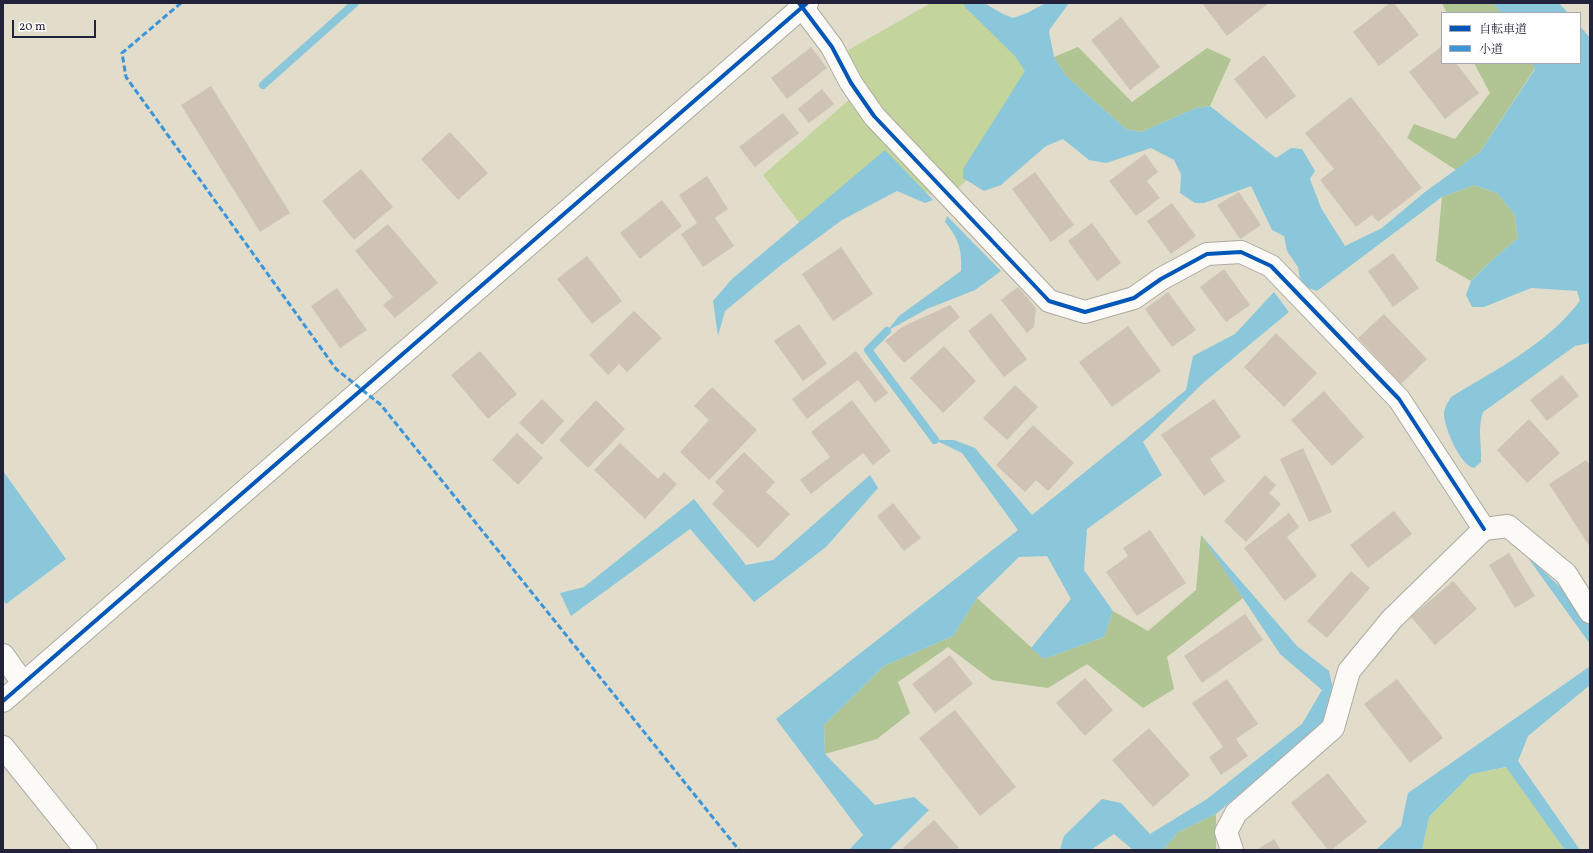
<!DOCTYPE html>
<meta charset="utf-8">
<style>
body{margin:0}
#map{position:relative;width:1593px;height:853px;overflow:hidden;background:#e2dcca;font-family:Vollkorn,"Noto Serif JP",serif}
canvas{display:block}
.frame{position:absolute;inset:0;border:4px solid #22223b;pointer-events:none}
.legend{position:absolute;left:1441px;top:12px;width:140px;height:52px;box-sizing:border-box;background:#fff;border:1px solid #a7a7b1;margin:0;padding:5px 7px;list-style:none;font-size:12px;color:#22223b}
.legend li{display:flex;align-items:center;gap:8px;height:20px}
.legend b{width:20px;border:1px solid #a7a7b1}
.scale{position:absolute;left:12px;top:20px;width:84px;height:18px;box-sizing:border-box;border:2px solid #22223b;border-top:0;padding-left:5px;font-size:12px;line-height:14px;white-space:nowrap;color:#22223b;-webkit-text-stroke:3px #fff;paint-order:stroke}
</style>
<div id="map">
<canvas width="1593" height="853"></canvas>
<div class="frame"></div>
<ul class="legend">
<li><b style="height:5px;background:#0057b8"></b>自転車道</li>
<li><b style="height:5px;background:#3b95d9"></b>小道</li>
</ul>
<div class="scale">20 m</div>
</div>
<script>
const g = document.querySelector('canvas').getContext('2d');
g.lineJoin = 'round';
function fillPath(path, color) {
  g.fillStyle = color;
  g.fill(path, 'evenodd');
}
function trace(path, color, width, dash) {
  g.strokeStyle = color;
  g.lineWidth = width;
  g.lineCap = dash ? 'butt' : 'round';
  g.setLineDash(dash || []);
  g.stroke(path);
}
fillPath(new Path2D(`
 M931,3H967L1023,44L1049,104L944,201L884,172L804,229L763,175L850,99L829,61Z
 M1507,767L1565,850H1422L1429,817L1471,774Z`), '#c3d49c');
fillPath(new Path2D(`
 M1442,3H1494L1501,13H1447Z
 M1078,47L1132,102L1207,48L1231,59L1210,106L1196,108L1141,132L1126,129L1066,76L1054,57Z
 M1474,63H1532L1535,68L1480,152L1456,170L1407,138L1414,124L1455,139L1490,93Z
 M1474,185L1497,193L1515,215L1518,238L1489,263L1471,281L1436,261L1442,197Z
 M1201,535L1243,598L1167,657L1174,689L1143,708L1087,664L1048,688L992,680L948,647L898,682L910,713L877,739L825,754L824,725L884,666L953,636L977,598L1044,659L1104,637L1113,611L1148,631L1196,590Z
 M1216,814V850H1163L1178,832Z`), '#b0c494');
fillPath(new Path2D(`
 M963,3H984L1003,14L1013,18L1027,13L1046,3H1069L1050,29L1049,32L1054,57L1066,76L1126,129L1141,132L1196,108L1210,106L1276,158L1291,148L1302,149L1315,171L1310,179L1321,208L1345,246L1382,228L1425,192L1480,152L1535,69L1532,63H1580V26L1590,38V343L1575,346L1483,412C1477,430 1482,444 1481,462L1474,468C1460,465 1445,429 1444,415C1444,408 1448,402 1451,397C1497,369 1547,344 1580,301L1577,291L1531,288L1484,307H1472L1466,295L1471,281L1489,263L1518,238L1515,215L1497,193L1474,185L1442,197L1317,291L1305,287L1300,279L1298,267L1287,251L1284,236L1272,230L1251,186L1204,203H1195L1180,193L1181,174L1174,160L1151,148L1106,163L1089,160L1063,139L1046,146L1001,185L984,191L963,178V169L1025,71L1015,56L966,8Z
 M1494,3H1559L1568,13H1501Z
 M885,150L933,200L925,203L897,191L842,220L781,265L725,311L718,336L713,301L732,279Z
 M947,216L1001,271L975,290L927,309L887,331L899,316L961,271C962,249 959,239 945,222Z
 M1274,292L1289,312L1202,384L1143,442L1162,475L1087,529L1084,570L1113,611L1104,637L1044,659L1031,648L1071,599L1047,556L1019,557L977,598L953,636L884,666L824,725L825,754L875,805L914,797L929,810L889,850H849L863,835L776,719L1018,530L962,453L935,440H954L975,448L1032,515L1186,390L1193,356L1235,334Z
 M3,471L66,559L6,604L3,600Z
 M870,475L878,488L826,547L754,602L690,529L571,616L560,593L584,587L694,499L746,565L773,560Z
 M1201,535L1297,646L1329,671L1335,699L1319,727L1216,814L1178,832L1163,850H1133L1114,834L1091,850H1060L1064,836L1102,799L1121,803L1150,834L1207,799L1302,724L1322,690L1280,654Z
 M1526,555L1572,598L1590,626V644Z
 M1590,650V685L1528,736L1518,761L1580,850H1565L1506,767L1471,774L1429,817L1422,850H1376L1401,826L1408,793L1589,667Z`), '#8ac7db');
trace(new Path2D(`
 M263,85L355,3
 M887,331L868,350L935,440`), '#8ac7db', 8);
fillPath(new Path2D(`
 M1202,3H1269L1227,36Z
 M1390,3H1394L1419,35L1379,66L1353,32Z
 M1121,17L1160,67L1130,90L1091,40Z
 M1442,46V63H1456L1479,93L1445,119L1409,72Z
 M811,47L827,68L787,99L771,78Z
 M1264,55L1296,96L1266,119L1234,79Z
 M211,86L290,213L260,232L181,105Z
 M822,89L834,104L809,123L798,109Z
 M1351,97L1422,188L1378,222L1372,215L1356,227L1320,180L1334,169L1305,133Z
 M783,113L799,133L755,167L739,147Z
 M450,132L488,173L458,200L421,159Z
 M1145,154L1158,172L1147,181L1160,198L1136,216L1109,181Z
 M361,169L393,207L354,240L322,201Z
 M1035,172L1074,225L1051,242L1012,189Z
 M707,176L728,209L715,218L734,246L703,267L681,234L697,223L679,195Z
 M1239,192L1261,225L1240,239L1217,205Z
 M662,200L682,226L640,259L620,233Z
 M1172,203L1196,236L1171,254L1147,221Z
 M1092,223L1121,263L1097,281L1068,241Z
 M388,224L438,283L395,318L383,305L393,297L355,251Z
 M841,247L873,294L833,321L802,274Z
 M1393,253L1419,288L1393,307L1368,271Z
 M587,256L622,301L592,324L557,279Z
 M1224,269L1250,305L1226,322L1200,287Z
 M1018,287L1036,308L1034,327L1027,333L1001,300Z
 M337,288L367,330L340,348L311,306Z
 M1168,292L1196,330L1172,347L1145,309Z
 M950,305L960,317L904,363L885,341L902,327Z
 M634,311L662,338L627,372L619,364L608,375L589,355Z
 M991,313L1027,359L1004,377L968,331Z
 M1384,314L1427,359L1401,384L1358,338Z
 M799,324L827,364L803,381L774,341Z
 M1128,326L1161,371L1112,407L1079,362Z
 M1276,333L1317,373L1284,407L1244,367Z
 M944,346L976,381L943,413L910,378Z
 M480,351L517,394L488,419L451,375Z
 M856,351L888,393L875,403L858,380L807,419L792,399Z
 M1562,375L1579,396L1547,421L1530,400Z
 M1015,385L1038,407L1007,440L983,418Z
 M712,387L757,430L709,480L680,452L709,420L694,406Z
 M1324,391L1364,437L1332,466L1291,420Z
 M542,399L564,421L542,445L519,423Z
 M1214,399L1241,437L1210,459L1225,481L1204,496L1161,435Z
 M596,400L625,429L588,468L559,440Z
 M852,400L891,451L873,465L863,453L811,494L800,480L830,457L811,432Z
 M1529,419L1560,453L1527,483L1497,450Z
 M1033,425L1074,463L1048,491L1036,480L1025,492L996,465Z
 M517,433L543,458L518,485L492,460Z
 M620,443L658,479L664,472L677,484L645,519L594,470Z
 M1303,448L1332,512L1309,522L1280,459Z
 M744,452L775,482L766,492L790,514L758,548L712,504L724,491L715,482Z
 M1586,460L1590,465V547L1549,484Z
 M1265,475L1276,485L1269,493L1281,504L1246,542L1224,521Z
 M893,503L921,538L904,551L877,516Z
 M1394,511L1412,534L1368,568L1350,545Z
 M1289,513L1299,527L1287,537L1317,576L1285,601L1244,548Z
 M1150,530L1186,583L1137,616L1106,572L1128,556L1123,548Z
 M1509,553L1535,596L1515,608L1489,565Z
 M1351,571L1370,588L1327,638L1307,621Z
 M1453,581L1477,609L1435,645L1411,617Z
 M1245,614L1263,640L1202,683L1184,656Z
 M950,655L973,684L935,713L912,684Z
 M1085,678L1113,710L1085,736L1056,703Z
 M1227,679L1258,724L1236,739L1248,756L1221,775L1209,757L1223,747L1192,703Z
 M1397,679L1443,738L1410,763L1364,704Z
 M955,710L1016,787L980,816L919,738Z
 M1149,728L1190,775L1153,807L1112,760Z
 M1328,773L1367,822L1331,850H1328L1291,803Z
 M934,820L959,848L957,850H904L903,848Z
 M1274,839L1281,850H1256Z`), '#cfc3b5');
const minor = new Path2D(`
 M799,3L832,47L851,83L874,116L1049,301L1085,312L1134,298L1161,279L1207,254L1241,252L1271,266L1399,399L1484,529
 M3,655L23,683
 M3,747L86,850
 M1232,850L1226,832L1236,813L1333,728L1349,671L1392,619L1484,529L1508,526L1566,574L1590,612`);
const tertiary = new Path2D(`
 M3,701L807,3`);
trace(minor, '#aeaaa2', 24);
trace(tertiary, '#aeaaa2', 24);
trace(minor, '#fbfaf7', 22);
trace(tertiary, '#fbfaf7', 22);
trace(new Path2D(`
 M181,3L122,53L126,77L336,369L381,405L739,850`), '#3b95d9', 3, [6, 3]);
trace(new Path2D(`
 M799,3L832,47L851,83L874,116L1049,301L1085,312L1134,298L1161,279L1207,254L1241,252L1271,266L1399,399L1484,529
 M3,701L807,3`), '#0057b8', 4);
</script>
